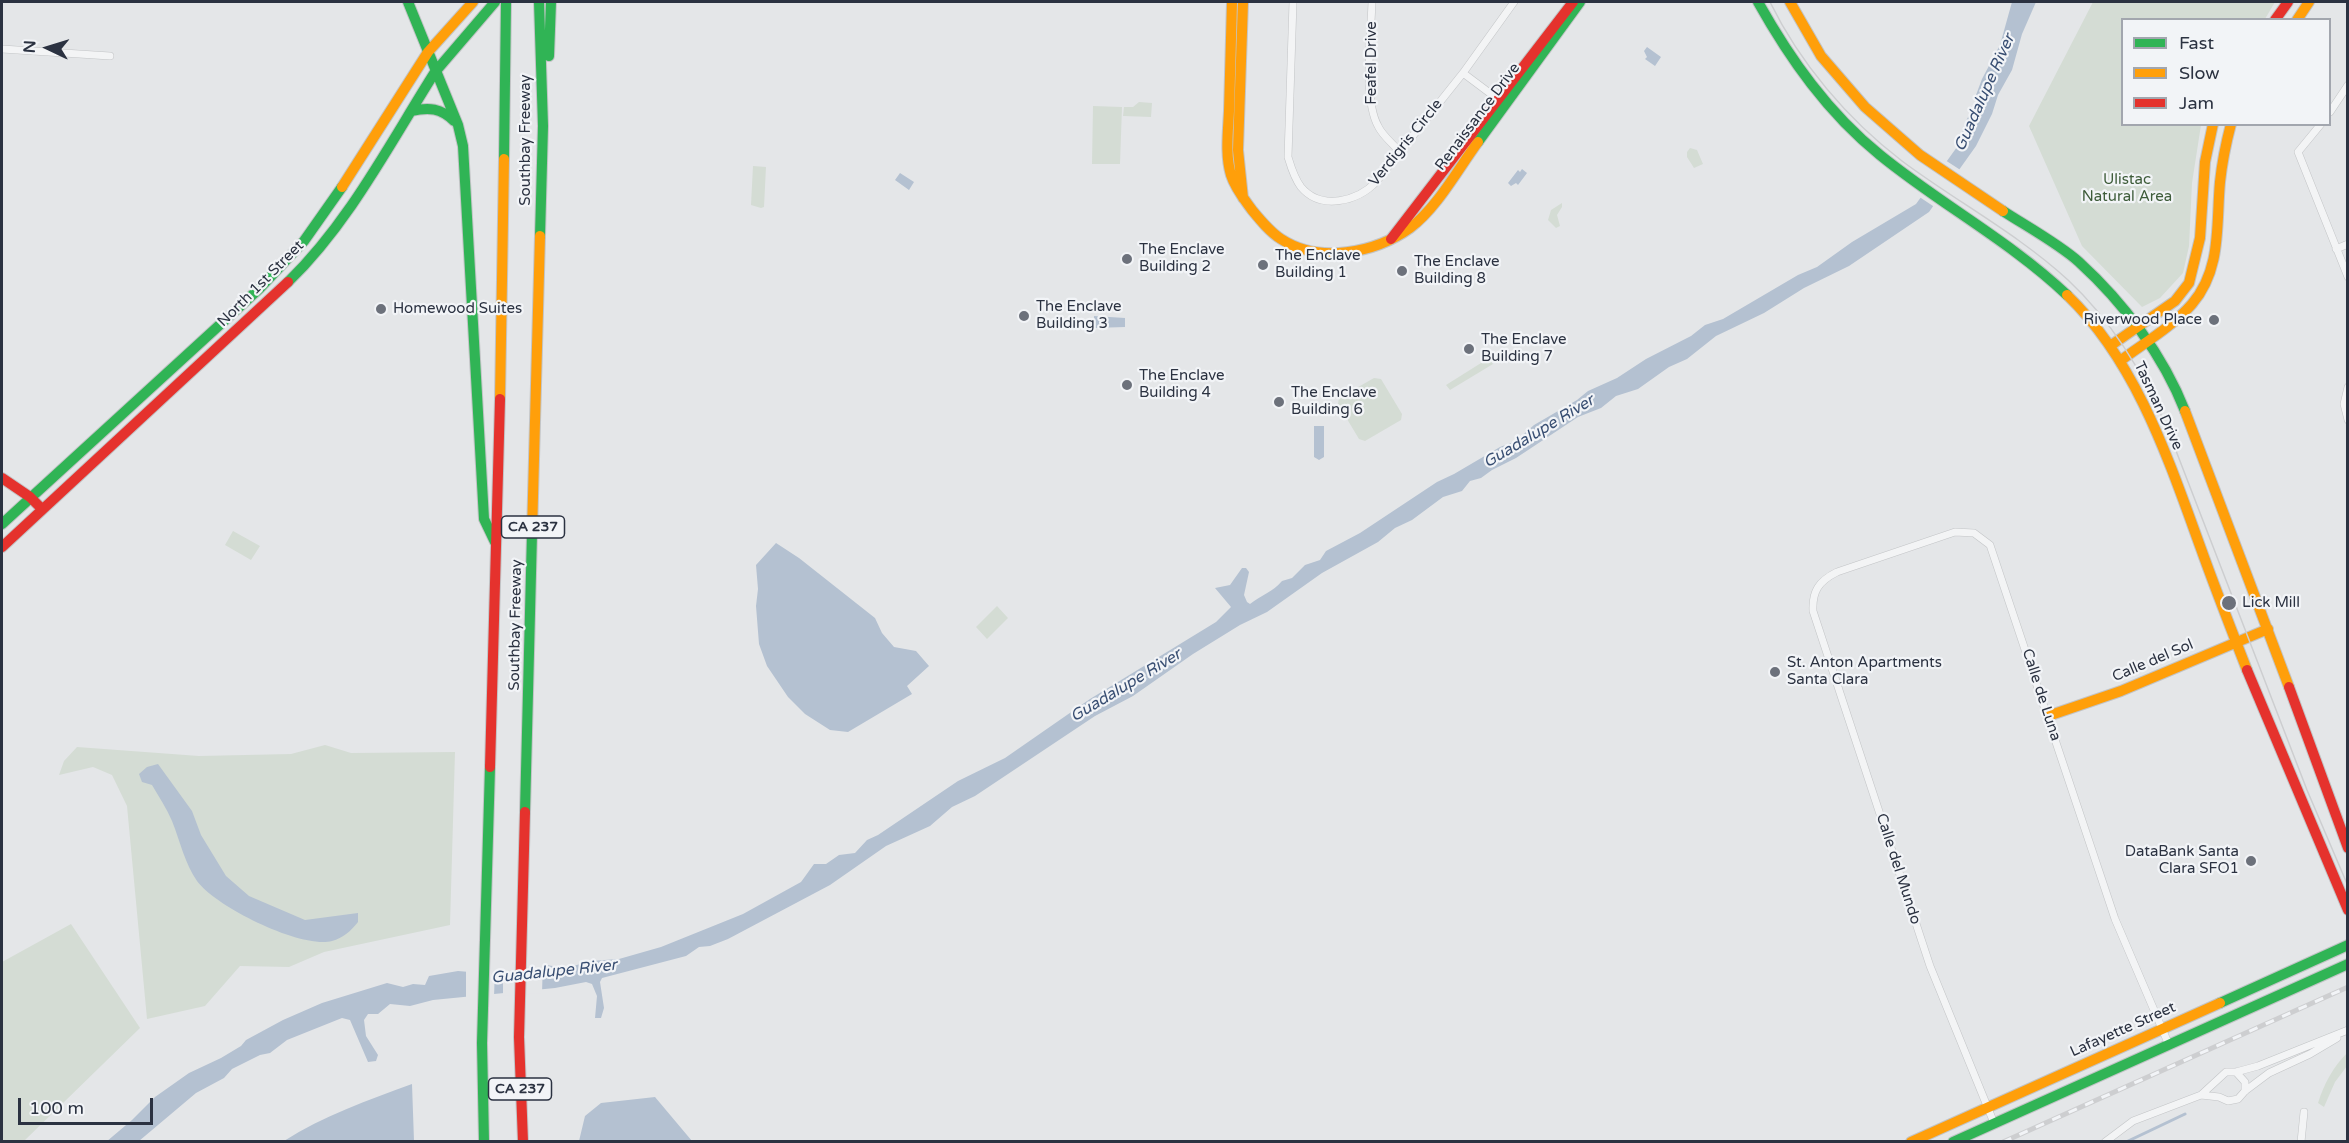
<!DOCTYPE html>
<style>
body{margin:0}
#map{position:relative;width:2349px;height:1143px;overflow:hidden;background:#e4e6e8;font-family:"Varela Round",sans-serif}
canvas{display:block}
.frame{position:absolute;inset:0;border:3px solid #2b3241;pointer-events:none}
.legend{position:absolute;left:2121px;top:18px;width:210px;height:108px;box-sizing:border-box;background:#f2f4f7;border:2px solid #a2a6ae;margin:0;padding:8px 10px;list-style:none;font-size:18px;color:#2b3241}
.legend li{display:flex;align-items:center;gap:12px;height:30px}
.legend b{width:30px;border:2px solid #a2a6ae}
.north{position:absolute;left:18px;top:18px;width:60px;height:60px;-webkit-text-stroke:4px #f2f4f7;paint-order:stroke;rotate:274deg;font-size:16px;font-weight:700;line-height:24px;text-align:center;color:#2b3241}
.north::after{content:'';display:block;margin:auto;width:21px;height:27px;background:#2b3241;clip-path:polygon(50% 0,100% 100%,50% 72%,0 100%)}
.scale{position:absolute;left:18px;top:1098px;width:135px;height:27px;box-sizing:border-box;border:3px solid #2b3241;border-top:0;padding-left:8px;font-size:18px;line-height:21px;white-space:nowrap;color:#2b3241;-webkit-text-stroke:4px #f2f4f7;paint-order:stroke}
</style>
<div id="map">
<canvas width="2349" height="1143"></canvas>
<div class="frame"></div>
<ul class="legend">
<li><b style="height:8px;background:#30b455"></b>Fast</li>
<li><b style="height:8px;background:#ff9f0a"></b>Slow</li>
<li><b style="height:8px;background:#e5322d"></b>Jam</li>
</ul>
<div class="north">N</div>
<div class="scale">100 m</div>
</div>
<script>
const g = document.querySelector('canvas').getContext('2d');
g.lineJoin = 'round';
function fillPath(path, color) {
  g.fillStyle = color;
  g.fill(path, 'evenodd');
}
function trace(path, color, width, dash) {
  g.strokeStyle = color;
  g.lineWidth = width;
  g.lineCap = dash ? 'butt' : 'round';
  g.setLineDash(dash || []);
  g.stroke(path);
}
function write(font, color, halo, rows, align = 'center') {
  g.font = font + ' "Varela Round",sans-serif';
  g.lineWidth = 4.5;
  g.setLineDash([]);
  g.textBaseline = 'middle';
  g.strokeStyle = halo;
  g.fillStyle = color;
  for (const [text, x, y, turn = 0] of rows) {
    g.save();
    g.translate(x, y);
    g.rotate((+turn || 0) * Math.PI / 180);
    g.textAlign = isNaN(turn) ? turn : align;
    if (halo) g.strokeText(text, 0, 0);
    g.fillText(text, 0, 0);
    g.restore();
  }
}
fillPath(new Path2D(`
 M2093,2H2275L2265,19L2122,20V124L2201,125L2192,183L2189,246L2183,273L2160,298L2142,307L2082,246L2029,126Z
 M1139,102L1152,103L1151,117L1123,116L1124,107H1133Z
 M1093,106L1122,107L1120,164H1092Z
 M1690,148L1697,150L1703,164L1694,168L1687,157V152Z
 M753,166L766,167L764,207L761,208L751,205Z
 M1562,203V207L1557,215L1560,226L1556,228L1548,220L1551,210Z
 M1489,358L1493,364L1450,390L1446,385Z
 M1374,378L1381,379L1402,414L1401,420L1365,441L1359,439L1338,404L1339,398Z
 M233,531L260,546L251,560L225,545Z
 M997,606L1008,618L987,639L976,627Z
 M325,745L351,753L455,752L450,925L324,952L289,967L240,966L205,1006L147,1019L127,806L112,775L93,767L59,775L64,761L77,747L199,756L291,754Z
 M71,924L140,1028L24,1141H2V962Z
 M2347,1053V1066L2335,1082L2324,1107L2318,1103C2324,1084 2333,1067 2347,1053Z`), '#d4dcd4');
fillPath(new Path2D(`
 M2012,2H2036L2022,34L2012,70L1998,95L1992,114L1976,146L1929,212L1849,266L1804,288L1764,313L1716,336L1687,359L1669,367L1638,389L1616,396L1601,408L1578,417L1516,458L1492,470L1481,478L1470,481L1462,491L1443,497L1412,520L1395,528L1378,542L1322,573L1267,612L1240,625L1193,654L1133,696L1095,716L975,796L952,807L930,826L886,846L830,885L728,939L710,946L699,947L686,956L602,978L600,982L604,1008L601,1018H595L597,996L592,984L586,982L555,988L433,1000L410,1006L390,1004L378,1014H368L364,1020L366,1036L378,1055L376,1061L368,1062L350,1020L342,1018L287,1040L270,1053L260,1055L232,1069L224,1078L196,1093L139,1141L106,1142L132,1120L155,1097L189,1073L221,1058L241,1046L246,1040L283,1020L322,1003L387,983L403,987L413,984L425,985L429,976L458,971L481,973L539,964L566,968L591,961L619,959L661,947L743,914L801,882L814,864H826L839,855L855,853L867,840L878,835L958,781L1005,758L1090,699L1216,622L1231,607L1215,588L1230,585L1242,568H1246L1249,572L1244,595L1247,602L1250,604C1261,595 1273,592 1282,581L1292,578L1305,565L1320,560L1326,551L1360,533L1437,482L1454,474L1500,447L1516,441L1534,425L1577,400L1588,391L1617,378L1646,359L1691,336L1705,325L1723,319L1798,275L1817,267L1852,242L1916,204L1957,147L1967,119L1976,103V95L1982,79L2000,45Z
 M1647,47L1661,57L1655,66L1645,59L1647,57L1644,51Z
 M1522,169L1527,173L1518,185L1516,183L1511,186L1508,183L1518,170L1520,172Z
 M900,173L914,182L909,190L895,180Z
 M1094,316L1125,318V327L1094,328Z
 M1314,426H1324V457L1319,460L1314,457Z
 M776,543L799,558L875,618L882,633L894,647L916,651L929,666L907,686L912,694L848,732L830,730L805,714L788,697L767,666L759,644L756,606L758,589L756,565Z
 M158,764L192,811L201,835L226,876L249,896L305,920L358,913V922C351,931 343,938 332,941C301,949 216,907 197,881C185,864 180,841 172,821C167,809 159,797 152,785L142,782L139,774L147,767Z
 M412,1084L414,1141H284C323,1116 368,1100 412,1084Z
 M655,1097L692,1141H579L585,1116L601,1103Z`), '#b4c1d1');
fillPath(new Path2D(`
 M1945,160L1962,171L1936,208L1918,196Z
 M539,961H543L542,993L503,996V967Z
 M495,968L494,997L466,1000V969L481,970Z`), '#e4e6e8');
trace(new Path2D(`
 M2126,1142L2185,1114`), '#b4c1d1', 3);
const street = new Path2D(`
 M1293,2L1288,157C1291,167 1294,178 1301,187C1321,211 1358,201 1376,182L1463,73L1514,2
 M1372,2C1371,34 1363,99 1378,126C1382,135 1392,143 1399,151
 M2,49L110,56
 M1463,73L1499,100
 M2330,112L2348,85
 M2321,124L2298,152L2348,277
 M2336,249L2348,244
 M2348,387L2344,404L2348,420
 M2236,1072L2245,1082V1091
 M2201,1095L2219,1097L2228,1101L2238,1099L2245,1091L2269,1073L2310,1054L2337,1038
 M1994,1123L1930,966L1813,611C1812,591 1819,581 1837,572L1955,532L1974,533L1990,545L2115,919L2169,1045
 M2105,1142L2133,1121L2201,1095L2226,1072H2236L2258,1066L2348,1030
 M2301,1142L2304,1112`);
const fast = new Path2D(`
 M408,2L458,125L463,146L484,519L495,542
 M539,2L543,126L540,236
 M1758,2C1790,59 1828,113 1880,155C1940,204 2010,241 2067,295
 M549,56L551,2
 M435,72L495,2
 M411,111C429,107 441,108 454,121
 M1478,142L1580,2
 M504,159L506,2
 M2003,211C2026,226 2059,244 2079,262C2124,303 2163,355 2185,411
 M288,282C349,223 390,143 435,72
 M2,524L260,288L304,241L342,187
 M525,812L532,533
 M2220,1003L2348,945
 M484,1142L482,1043L490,767
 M1953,1142L2348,964`);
const slow = new Path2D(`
 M1232,2C1231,38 1230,75 1229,111C1228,132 1225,155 1231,175C1235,188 1244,199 1252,210C1261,221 1270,232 1281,239C1319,264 1375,253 1410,228C1437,208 1458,169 1478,142
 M1243,2L1238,150L1243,198
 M1790,2L1821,56L1865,107L1920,155L2003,211
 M2297,20L2309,2
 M428,52L473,2
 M342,187L428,52
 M2067,295C2136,361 2168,458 2200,546C2215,588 2231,629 2247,670
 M2110,346L2175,301L2189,283L2200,238L2205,162L2213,124
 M2120,361C2144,343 2172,327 2192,304C2222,269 2216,225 2220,182C2222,163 2226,143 2231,124
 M500,399L504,159
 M2185,411L2289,687
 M532,533L540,236
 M2048,716L2121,691L2268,629
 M1911,1142L2220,1003`);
const jam = new Path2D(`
 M2275,20L2288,2
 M1391,239L1573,2
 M2,478L30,497L42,509
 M2,547L288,282
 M2247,670L2348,910
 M2289,687L2348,848
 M490,767L500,399
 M523,1142L519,1037L525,812`);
trace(street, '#c2c4c6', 8);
trace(fast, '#c2c4c6', 12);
trace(slow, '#c2c4c6', 12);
trace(jam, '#c2c4c6', 12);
trace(street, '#f3f4f5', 7);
trace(fast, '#30b455', 10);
trace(slow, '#ff9f0a', 10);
trace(jam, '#e5322d', 10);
trace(new Path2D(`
 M1770,2C1800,63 1847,119 1902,161C1957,202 2018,234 2068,280C2113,322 2144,374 2168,430L2307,790L2348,886`), '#cdced0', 1.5);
const rail = new Path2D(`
 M2003,1142L2348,987`);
trace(rail, '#cdced0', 5);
trace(rail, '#f2f4f7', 3, [9]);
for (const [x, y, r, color] of [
 [1127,259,6,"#6c717b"],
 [1263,265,6,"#6c717b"],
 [1402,271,6,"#6c717b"],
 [381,309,6,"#6c717b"],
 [1024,316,6,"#6c717b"],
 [2214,320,6,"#6c717b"],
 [1469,349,6,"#6c717b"],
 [1127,385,6,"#6c717b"],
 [1279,402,6,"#6c717b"],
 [2229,603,8,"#6c717b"],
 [1775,672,6,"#6c717b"],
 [2251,861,6,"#6c717b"]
]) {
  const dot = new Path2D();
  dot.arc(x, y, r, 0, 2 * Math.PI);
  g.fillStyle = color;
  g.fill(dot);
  trace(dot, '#f2f4f7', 2);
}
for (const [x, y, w] of [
 [533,527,63],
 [520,1089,63]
]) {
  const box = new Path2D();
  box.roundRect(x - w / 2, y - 11, w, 22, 4.5);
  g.fillStyle = '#f2f4f7';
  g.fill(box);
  trace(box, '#2b3241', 1.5);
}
write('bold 14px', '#2b3241', null, [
 ["CA 237",533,527],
 ["CA 237",520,1089]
]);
write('15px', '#2b3241', '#f2f4f7', [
 ["Feafel Drive",1372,63,-90],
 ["Renaissance Drive",1478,117,-53],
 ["Southbay Freeway",526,140,-90],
 ["Verdigris Circle",1406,143,-51],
 ["North 1st Street",261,284,-45],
 ["Tasman Drive",2158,406,65],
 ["Southbay Freeway",516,625,-89],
 ["Calle del Sol",2153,661,-23],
 ["Calle de Luna",2041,695,72],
 ["Calle del Mundo",1898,869,72],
 ["Lafayette Street",2123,1030,-24]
]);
write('15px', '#3e5c3a', '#f2f4f7', [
 ["Ulistac",2127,180],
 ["Natural Area",2127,197]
]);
write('15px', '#2b3241', '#f2f4f7', [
 ["The Enclave",1139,250],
 ["Building 2",1139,267],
 ["The Enclave",1275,256],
 ["Building 1",1275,273],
 ["The Enclave",1414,262],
 ["Building 8",1414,279],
 ["The Enclave",1036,307],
 ["Building 3",1036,324],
 ["Homewood Suites",393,309],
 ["Riverwood Place",2202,320,"right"],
 ["The Enclave",1481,340],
 ["Building 7",1481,357],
 ["The Enclave",1139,376],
 ["Building 4",1139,393],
 ["The Enclave",1291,393],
 ["Building 6",1291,410],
 ["Lick Mill",2242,603],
 ["St. Anton Apartments",1787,663],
 ["Santa Clara",1787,680],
 ["DataBank Santa",2239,852,"right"],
 ["Clara SFO1",2239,869,"right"]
], 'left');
write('italic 16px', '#384e72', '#f2f4f7', [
 ["Guadalupe River",1985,93,-66],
 ["Guadalupe River",1539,432,-31],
 ["Guadalupe River",1126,686,-31],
 ["Guadalupe River",554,972,-6]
]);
</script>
